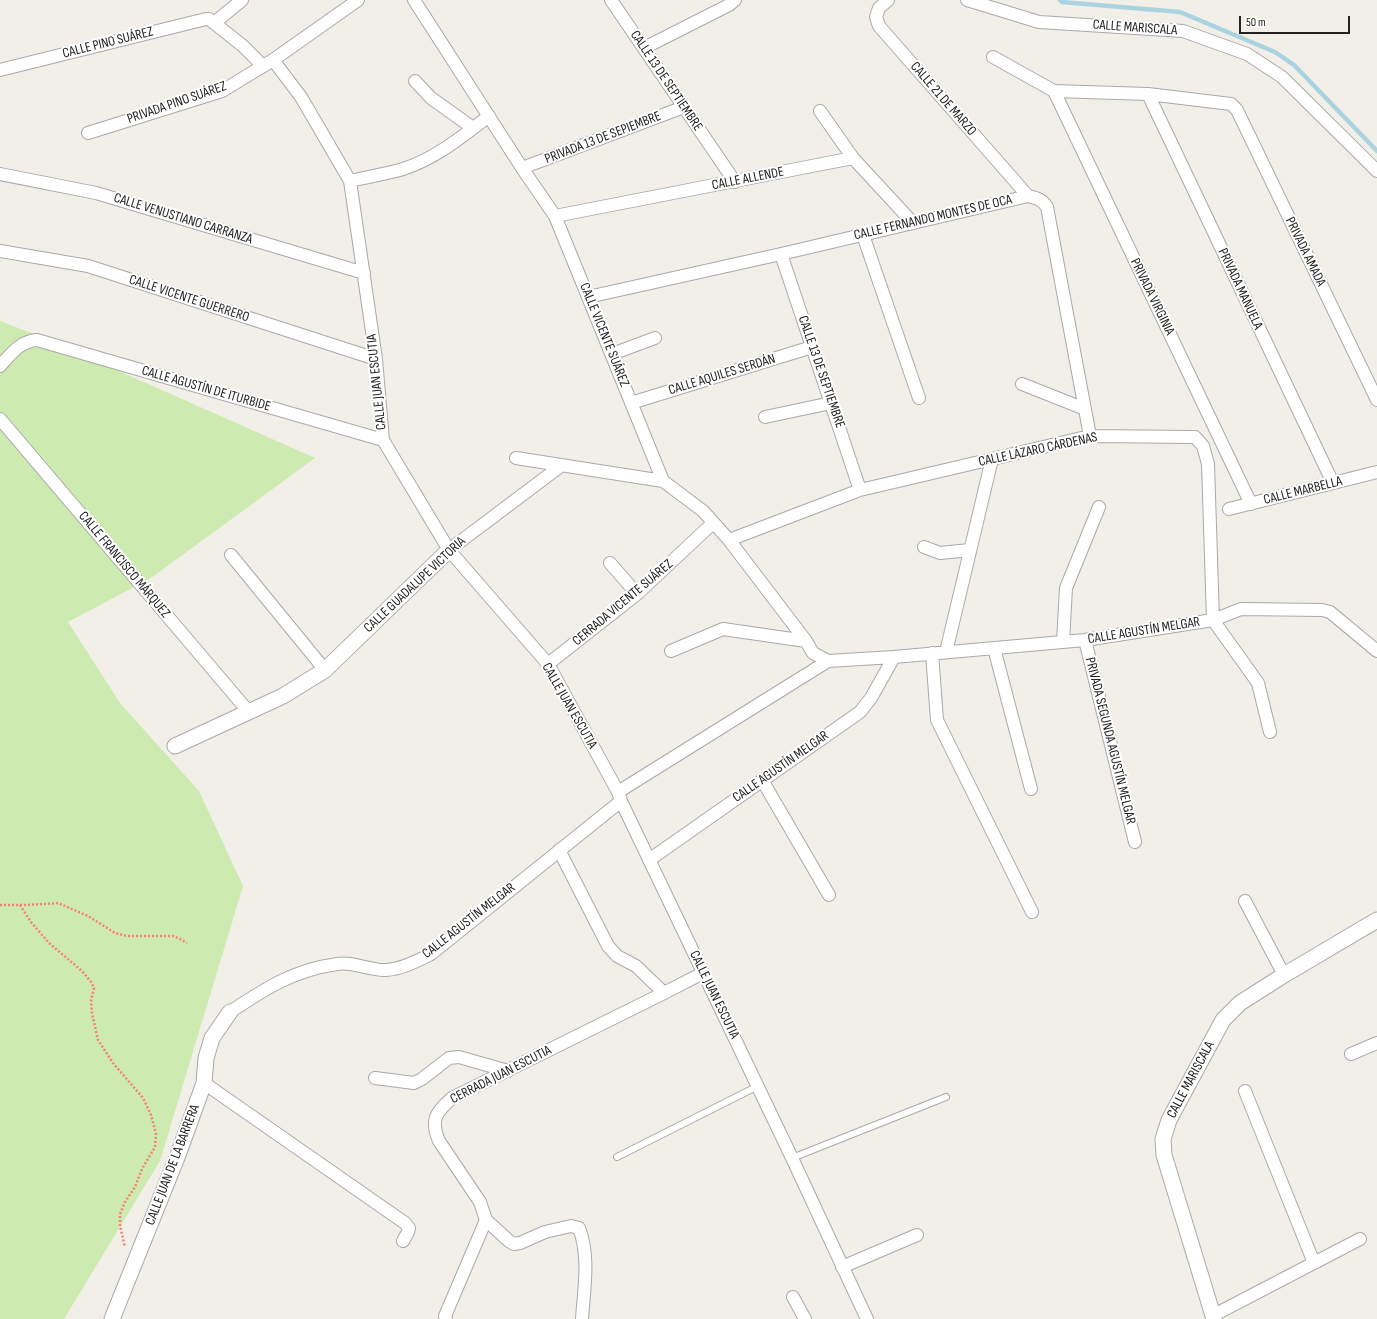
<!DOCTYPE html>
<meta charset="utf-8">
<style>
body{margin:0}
#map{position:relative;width:1377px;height:1319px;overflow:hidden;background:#f2efe9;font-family:"Sofia Sans Condensed",sans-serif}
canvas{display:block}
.scale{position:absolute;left:1239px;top:16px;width:111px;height:18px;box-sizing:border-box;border:2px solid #222;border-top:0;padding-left:5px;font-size:12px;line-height:14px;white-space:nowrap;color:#222;-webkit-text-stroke:3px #fff;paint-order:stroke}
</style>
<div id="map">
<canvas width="1377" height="1319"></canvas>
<div class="scale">50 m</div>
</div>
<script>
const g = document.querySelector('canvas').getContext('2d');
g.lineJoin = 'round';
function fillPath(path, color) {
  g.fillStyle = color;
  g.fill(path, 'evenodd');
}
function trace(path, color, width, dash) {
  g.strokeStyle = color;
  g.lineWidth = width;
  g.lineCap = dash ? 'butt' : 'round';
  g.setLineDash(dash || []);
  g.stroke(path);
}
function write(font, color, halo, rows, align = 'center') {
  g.font = font + ' "Sofia Sans Condensed",sans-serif';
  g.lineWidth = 4;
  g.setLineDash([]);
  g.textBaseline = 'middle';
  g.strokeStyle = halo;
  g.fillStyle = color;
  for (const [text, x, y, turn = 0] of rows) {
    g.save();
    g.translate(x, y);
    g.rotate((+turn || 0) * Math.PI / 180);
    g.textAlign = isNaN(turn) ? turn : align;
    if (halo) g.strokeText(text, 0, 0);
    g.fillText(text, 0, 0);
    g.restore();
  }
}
fillPath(new Path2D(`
 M0,321L47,339L315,458L151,578L68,622L120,703L199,791L243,886L160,1161L64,1319H0Z`), '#cdebb0');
trace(new Path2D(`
 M1060,0L1062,2L1180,12L1275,52L1294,65L1377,151`), '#aad3df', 4.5);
const service = new Path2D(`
 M617,1157L758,1086
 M792,1158L946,1097`);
const minor = new Path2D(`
 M414,0L522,168L555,216L663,481L703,511L729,540L806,641L813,653L828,661L894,657L1085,640L1213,620L1241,609L1322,610L1330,612L1377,651
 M611,0L735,182
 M888,0L879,8L876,17L879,26L1028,196
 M967,0L1039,22L1183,31L1247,54L1282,77L1377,171
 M214,23L242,0
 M644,48L729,5L735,0
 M993,57L1054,91L1251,504
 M273,60L301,97L350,181L376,359L383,440L449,550L548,664L618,792L621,801L792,1158L867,1319
 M0,70L206,19H209L243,46L263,66
 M415,81L431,98L473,128
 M1054,91L1148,94L1231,104L1237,110L1377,400
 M1148,94L1333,483
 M820,111L853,158L913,223
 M88,133L222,91L273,60L358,0
 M522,168L684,107
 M0,174L96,193L364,273
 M350,181C367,177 386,174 403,169C435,159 463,136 489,116
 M555,216L853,158
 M863,235L919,398
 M0,251L88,266L376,359
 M781,254L860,490
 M588,297L781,254L1028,196C1036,198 1042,199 1047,207L1090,436
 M612,354L655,338
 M0,366C11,354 20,341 37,340L383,440
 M1022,384L1085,409
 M631,403L812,347
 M765,417L831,403
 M0,419L248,711
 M516,458L663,481
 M1229,509L1377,472
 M729,540L860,490L1090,436L1195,437L1203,446L1208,464L1213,620
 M924,547L940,553L970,550
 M449,550L562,465
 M231,555L325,670
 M610,563L637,594
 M1213,620L1258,683L1270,732
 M1085,640L1135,842
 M1063,642L1066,588L1099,507
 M994,648L1031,789
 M671,651L723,629L806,641
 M946,652L992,459
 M932,653L937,720L1032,912
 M548,664L637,594L713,523
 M762,780L829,895
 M618,792L828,661
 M559,850L608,946L617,956L636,966L664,993
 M649,860L860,712L871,698L894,657
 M1245,901L1284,975
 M230,1012C266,988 294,970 337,964C353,961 370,971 386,970C402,969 417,961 431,954L621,801
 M1351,1054L1377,1043
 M375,1078L414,1083L422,1079L449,1058L459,1057L508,1071
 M204,1083L405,1223L409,1228L408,1232L403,1241
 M1245,1091L1314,1263
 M842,1267L917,1235
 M793,1297L805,1319
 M1212,1316L1360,1239
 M446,1319L445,1316L486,1220
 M582,1319C584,1289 590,1256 579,1228L571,1226L545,1232L520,1243L514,1244L509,1241L486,1220L480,1202L439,1141C430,1120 436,1112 452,1098L664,993L703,973`);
const tertiary = new Path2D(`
 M175,746L283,696L325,670L449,550
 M112,1319L178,1155L204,1083L206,1058L212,1038L230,1012
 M1214,1319L1164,1155L1163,1139L1169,1120L1223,1020L1240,1003L1284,975L1377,920`);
trace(service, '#a9a9a9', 8);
trace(minor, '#a9a9a9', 14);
trace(tertiary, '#a9a9a9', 17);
trace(new Path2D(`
 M0,905H27L58,903L88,916L115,933L127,936H173L180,939L187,943
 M20,905L31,922L49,943L82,971L91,982L94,988L91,1000L92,1013L98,1040L113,1063L143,1098L151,1115L156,1134L155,1147L142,1169L135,1187L125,1202L120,1214V1226L125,1247`), '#fa8072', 2.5, [2, 2]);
trace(service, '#fff', 6);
trace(minor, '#fff', 12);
trace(tertiary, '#fff', 15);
write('14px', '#222', '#fff', [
 ["CALLE MARISCALA",1135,28,4],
 ["CALLE PINO SUÁREZ",108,43,-14],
 ["CALLE 13 DE SEPTIEMBRE",666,81,56],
 ["CALLE 21 DE MARZO",943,99,49],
 ["PRIVADA PINO SUÁREZ",177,103,-19],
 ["PRIVADA 13 DE SEPIEMBRE",603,138,-21],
 ["CALLE ALLENDE",748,179,-11],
 ["CALLE FERNANDO MONTES DE OCA",933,218,-13],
 ["CALLE VENUSTIANO CARRANZA",183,219,17],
 ["PRIVADA AMADA",1305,252,64],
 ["PRIVADA MANUELA",1240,289,65],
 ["PRIVADA VIRGINIA",1152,297,64],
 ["CALLE VICENTE GUERRERO",189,299,18],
 ["CALLE VICENTE SUÁREZ",604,335,68],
 ["CALLE 13 DE SEPTIEMBRE",821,372,71],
 ["CALLE AQUILES SERDÁN",722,375,-17],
 ["CALLE JUAN ESCUTIA",377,382,-96],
 ["CALLE AGUSTÍN DE ITURBIDE",206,389,16],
 ["CALLE LÁZARO CÁRDENAS",1038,450,-12],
 ["CALLE MARBELLA",1303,491,-14],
 ["CALLE FRANCISCO MÁRQUEZ",124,565,50],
 ["CALLE GUADALUPE VICTORIA",415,585,-43],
 ["CERRADA VICENTE SUÁREZ",623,603,-40],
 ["CALLE AGUSTÍN MELGAR",1144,631,-9],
 ["CALLE JUAN ESCUTIA",569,706,60],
 ["PRIVADA SEGUNDA AGUSTÍN MELGAR",1110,741,76],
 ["CALLE AGUSTÍN MELGAR",781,767,-35],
 ["CALLE AGUSTÍN MELGAR",469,921,-38],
 ["CALLE JUAN ESCUTIA",714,995,64],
 ["CERRADA JUAN ESCUTIA",501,1075,-27],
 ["CALLE MARISCALA",1191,1080,-62],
 ["CALLE JUAN DE LA BARRERA",173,1165,-69]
]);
</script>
